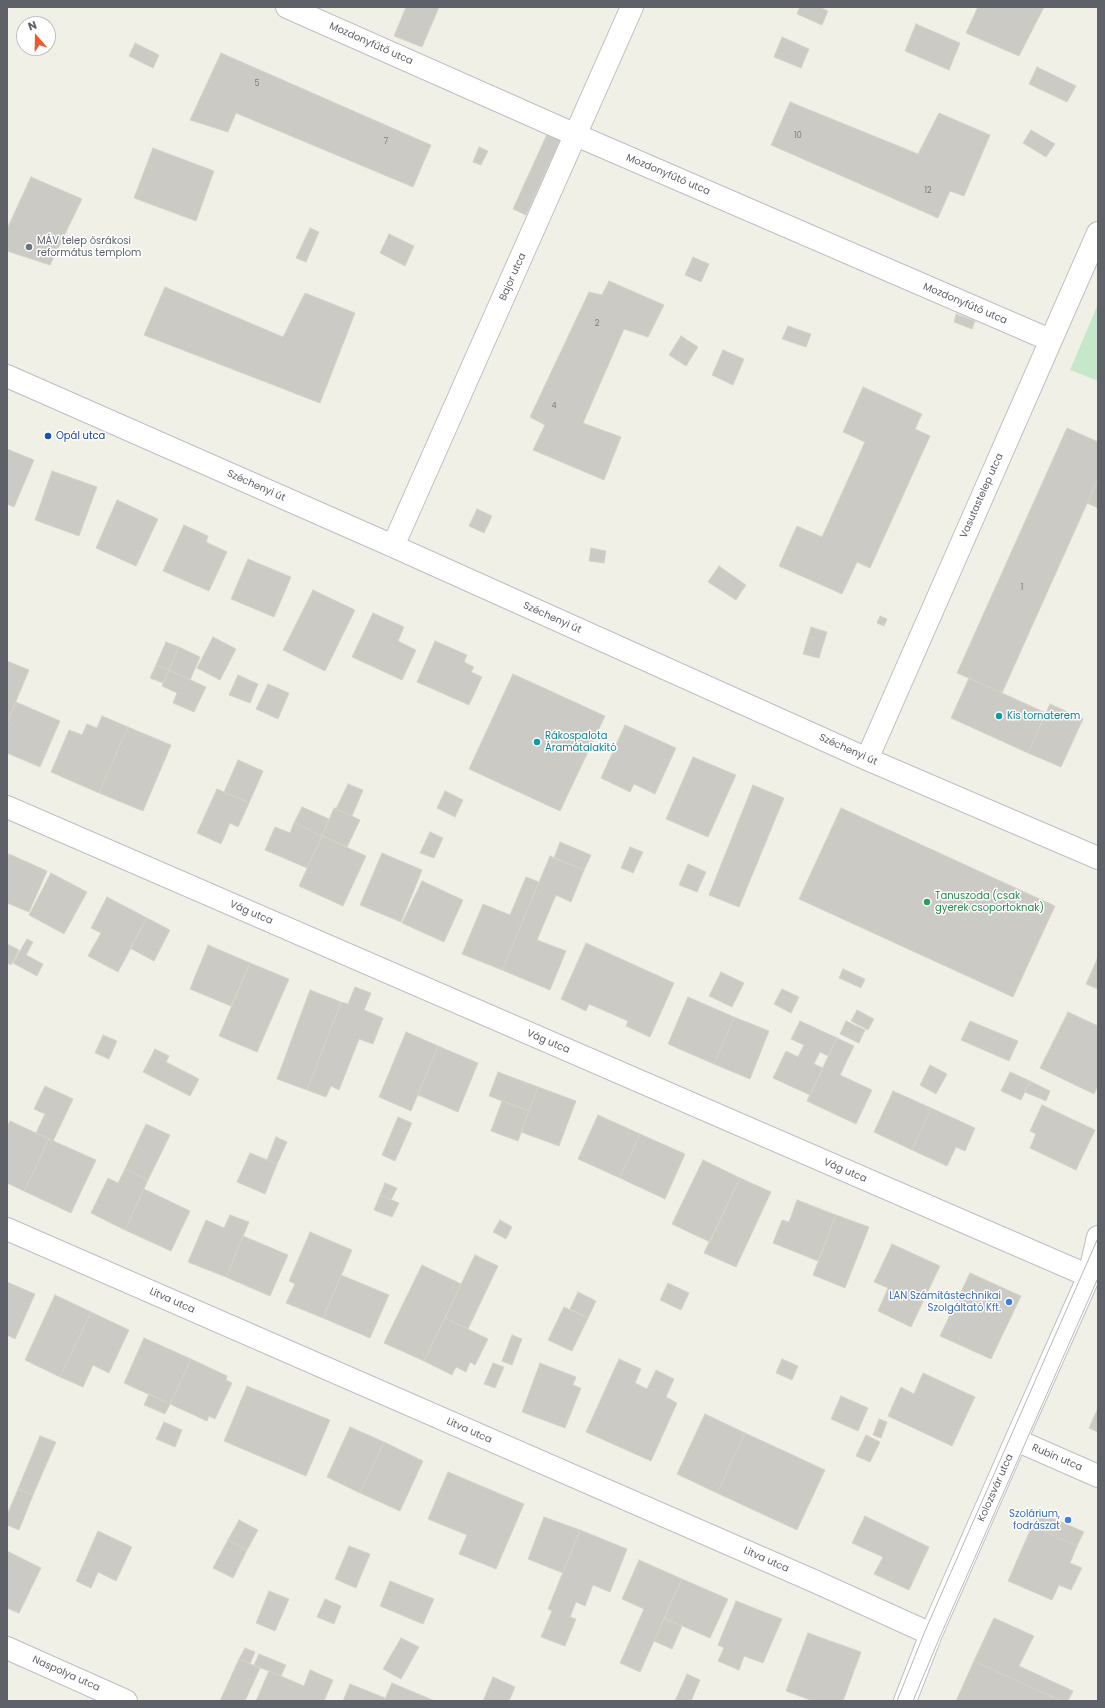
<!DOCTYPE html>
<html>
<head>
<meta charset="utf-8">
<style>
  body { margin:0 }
  #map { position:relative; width:1105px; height:1708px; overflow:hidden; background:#f1f0e7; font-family:Poppins,sans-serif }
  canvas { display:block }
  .frame { position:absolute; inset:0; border:8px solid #5f6168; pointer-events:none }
  .north { position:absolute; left:16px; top:16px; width:40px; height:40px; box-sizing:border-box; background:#fff; border:1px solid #bfc0c3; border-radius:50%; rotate:340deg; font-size:11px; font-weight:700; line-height:16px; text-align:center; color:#5f6168 }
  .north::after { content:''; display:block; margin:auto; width:14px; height:18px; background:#ed5832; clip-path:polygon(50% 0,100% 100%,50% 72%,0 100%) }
</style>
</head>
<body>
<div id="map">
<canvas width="1105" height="1708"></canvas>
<div class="frame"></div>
<div class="north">N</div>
</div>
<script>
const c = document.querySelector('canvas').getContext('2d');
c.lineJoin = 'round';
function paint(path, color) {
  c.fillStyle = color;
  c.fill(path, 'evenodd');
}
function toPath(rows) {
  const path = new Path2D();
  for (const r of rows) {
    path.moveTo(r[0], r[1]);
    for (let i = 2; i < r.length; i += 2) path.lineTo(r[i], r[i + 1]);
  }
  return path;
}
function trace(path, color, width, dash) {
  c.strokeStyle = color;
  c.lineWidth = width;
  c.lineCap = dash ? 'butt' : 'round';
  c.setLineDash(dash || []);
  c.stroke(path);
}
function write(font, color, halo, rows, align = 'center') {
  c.font = font + ' Poppins,sans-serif';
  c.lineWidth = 3;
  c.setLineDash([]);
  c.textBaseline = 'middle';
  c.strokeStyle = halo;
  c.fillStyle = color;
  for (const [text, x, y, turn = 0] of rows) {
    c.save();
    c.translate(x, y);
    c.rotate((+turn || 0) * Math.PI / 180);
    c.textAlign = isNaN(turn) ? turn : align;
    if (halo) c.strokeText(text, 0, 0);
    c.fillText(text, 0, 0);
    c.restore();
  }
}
paint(toPath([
  [1098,304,1098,381,1070,370]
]), '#c4e8c9');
const building = toPath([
  [406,7,439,7,422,47,394,36,406,7],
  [800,7,819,7,828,11,822,25,797,14,800,7],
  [978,7,1044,7,1019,56,966,33,978,7],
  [916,24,960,43,949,70,905,51,916,24],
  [782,37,809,49,801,68,774,57,782,37],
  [135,43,159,55,153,68,129,56,135,43],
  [221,53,431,145,413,187,236,113,228,132,190,120,221,53],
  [1037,67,1076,86,1067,102,1029,84,1037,67],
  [790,102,918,154,939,113,990,135,964,196,950,191,938,218,771,145,790,102],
  [1031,130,1055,144,1046,157,1023,143,1031,130],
  [548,132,561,138,526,215,513,209,548,132],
  [479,147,488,151,481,165,473,162,479,147],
  [153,148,214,171,196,221,134,198,153,148],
  [31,177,82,199,50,265,7,251,7,229,31,177],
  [310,228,319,232,306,262,296,258,310,228],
  [389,234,414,246,405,266,380,253,389,234],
  [693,257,709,264,701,282,685,275,693,257],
  [609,281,664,305,648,337,624,329,583,423,621,437,604,480,533,450,545,425,530,417,589,292,602,295,609,281],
  [165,287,283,337,305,293,355,313,320,403,144,335,165,287],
  [956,314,975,321,972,329,954,322,956,314],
  [788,326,811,334,806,347,782,339,788,326],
  [681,336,698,347,686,366,669,355,681,336],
  [723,350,744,359,733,385,712,375,723,350],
  [863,387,922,414,915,429,930,436,870,568,857,562,842,594,779,566,797,526,822,537,865,442,843,432,863,387],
  [1067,428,1098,442,1098,479,1002,693,957,673,1067,428],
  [7,449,34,460,14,507,7,504,7,449],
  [52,471,97,487,79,536,35,520,52,471],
  [1098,479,1098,508,1087,503,1098,479],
  [117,500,158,519,136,566,96,548,117,500],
  [477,509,492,516,484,533,469,526,477,509],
  [184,525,208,536,206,542,227,552,209,591,163,571,184,525],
  [591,548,606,551,604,563,589,561,591,548],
  [248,559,291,577,274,617,231,599,248,559],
  [719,566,746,585,736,600,708,582,719,566],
  [313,590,355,610,325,671,283,650,313,590],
  [373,613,404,627,398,641,416,650,402,680,352,657,373,613],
  [880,616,887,619,884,626,877,623,880,616],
  [811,627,827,632,819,658,803,654,811,627],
  [213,637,236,649,220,680,197,668,213,637],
  [435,641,467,655,464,662,474,667,471,672,482,677,469,705,417,682,435,641],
  [166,642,179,647,169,670,156,665,166,642],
  [179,647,200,657,190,680,169,670,179,647],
  [7,661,29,670,7,723,7,661],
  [156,665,169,670,163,683,150,678,156,665],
  [169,670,206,687,194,712,173,703,177,693,162,686,169,670],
  [513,674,605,716,560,811,469,769,513,674],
  [238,675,258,684,250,703,229,695,238,675],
  [969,678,1046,713,1028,753,951,718,969,678],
  [268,684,289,693,278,719,256,709,268,684],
  [16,702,60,721,40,767,7,753,7,723,16,702],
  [1050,704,1083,719,1061,767,1028,753,1050,704],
  [102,716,128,727,99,793,51,772,69,730,82,735,87,724,97,728,102,716],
  [625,725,676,748,655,794,634,784,630,792,601,778,625,725],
  [128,727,171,745,143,811,99,793,128,727],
  [693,757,736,775,708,837,666,819,693,757],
  [238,760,263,771,249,803,224,792,238,760],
  [348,784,363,790,352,816,336,809,348,784],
  [753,785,784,798,739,907,709,895,753,785],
  [217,789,249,803,238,827,230,823,221,844,197,833,217,789],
  [445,791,463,800,455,817,437,808,445,791],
  [302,807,329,819,322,836,294,823,302,807],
  [334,808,360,820,347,847,322,836,334,808],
  [841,808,1055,906,1013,997,799,899,841,808],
  [294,823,322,836,307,868,265,850,275,827,290,833,294,823],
  [430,832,443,838,434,858,420,853,430,832],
  [322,836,366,856,343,906,299,886,322,836],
  [560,842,591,855,584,870,554,858,560,842],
  [630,847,643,852,633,873,621,868,630,847],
  [382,853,422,870,401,922,360,905,382,853],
  [9,854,47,871,29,912,7,903,7,858,9,854],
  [550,856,584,870,571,902,556,895,537,940,566,951,550,990,502,970,550,856],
  [688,864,706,872,697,892,679,885,688,864],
  [51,873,87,892,64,934,29,915,51,873],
  [526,877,539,882,502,970,462,954,483,904,510,915,526,877],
  [422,881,463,900,444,942,402,923,422,881],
  [107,897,147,918,118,972,88,956,101,933,91,928,107,897],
  [147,918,170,930,154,961,130,948,147,918],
  [27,939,33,942,26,955,43,964,37,976,13,963,27,939],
  [586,943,674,983,650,1037,626,1026,628,1021,589,1004,586,1011,561,999,586,943],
  [7,944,19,950,11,965,7,963,7,944],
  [208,945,250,963,231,1006,190,989,208,945],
  [1098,957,1098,989,1086,984,1098,957],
  [250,963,289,979,257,1052,219,1036,250,963],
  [843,969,865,979,861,988,839,978,843,969],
  [721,972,744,983,732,1007,709,996,721,972],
  [355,987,371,993,364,1010,383,1018,373,1044,359,1039,339,1090,331,1086,326,1097,307,1090,341,1002,348,1004,355,987],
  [782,989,799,997,791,1013,774,1004,782,989],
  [310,990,341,1002,307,1090,277,1079,310,990],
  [688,997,734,1017,714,1064,668,1044,688,997],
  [857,1010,874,1019,868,1030,851,1021,857,1010],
  [1068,1012,1098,1026,1098,1086,1094,1094,1040,1068,1068,1012],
  [734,1017,769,1031,750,1079,714,1064,734,1017],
  [800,1021,837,1038,828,1056,820,1052,814,1064,823,1068,810,1095,773,1078,786,1051,798,1057,804,1045,791,1039,800,1021],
  [846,1021,865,1030,859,1043,840,1034,846,1021],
  [970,1021,1018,1041,1009,1061,961,1040,970,1021],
  [406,1032,438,1046,411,1111,379,1097,406,1032],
  [103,1035,117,1041,109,1059,95,1053,103,1035],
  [837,1038,854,1046,840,1075,872,1090,856,1124,807,1101,837,1038],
  [438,1046,478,1063,458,1112,418,1095,438,1046],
  [155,1049,169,1056,166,1062,199,1079,190,1096,143,1072,155,1049],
  [930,1065,947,1074,936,1094,920,1085,930,1065],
  [498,1072,538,1087,529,1111,489,1096,498,1072],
  [1010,1072,1030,1081,1021,1100,1001,1091,1010,1072],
  [1030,1081,1050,1091,1046,1101,1025,1092,1030,1081],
  [45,1086,73,1099,53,1141,36,1133,45,1114,34,1109,45,1086],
  [538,1087,576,1101,559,1146,521,1132,538,1087],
  [893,1091,931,1108,912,1150,874,1132,893,1091],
  [502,1101,529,1111,518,1141,491,1131,502,1101],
  [1042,1105,1095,1130,1076,1170,1030,1148,1036,1134,1030,1131,1042,1105],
  [931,1108,975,1128,965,1151,956,1147,947,1166,912,1150,931,1108],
  [598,1115,640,1134,620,1178,578,1159,598,1115],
  [398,1117,412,1123,395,1161,382,1155,398,1117],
  [10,1121,49,1139,24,1191,7,1183,7,1128,10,1121],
  [146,1124,170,1135,148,1180,125,1169,146,1124],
  [640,1134,685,1154,665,1199,620,1178,640,1134],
  [276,1137,287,1142,277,1164,267,1160,276,1137],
  [49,1139,96,1160,71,1213,24,1191,49,1139],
  [250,1153,277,1164,265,1194,237,1182,250,1153],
  [703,1160,740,1178,710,1242,672,1224,703,1160],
  [125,1169,148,1180,125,1230,91,1213,108,1178,118,1183,125,1169],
  [740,1178,771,1192,736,1267,704,1253,740,1178],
  [385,1183,397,1188,391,1200,380,1195,385,1183],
  [144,1189,190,1211,171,1251,125,1230,144,1189],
  [380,1195,399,1203,392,1217,374,1210,380,1195],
  [797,1200,836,1215,818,1261,773,1243,782,1220,789,1222,797,1200],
  [230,1215,249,1222,226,1277,188,1262,206,1220,224,1228,230,1215],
  [836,1215,869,1227,845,1288,813,1275,836,1215],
  [500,1220,512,1227,506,1239,493,1232,500,1220],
  [310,1232,352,1250,323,1318,286,1303,295,1284,289,1281,310,1232],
  [243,1236,288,1255,270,1296,226,1277,243,1236],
  [892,1244,940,1266,911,1327,878,1311,888,1288,874,1282,892,1244],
  [475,1255,498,1266,468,1329,445,1318,475,1255],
  [422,1265,461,1284,424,1361,384,1343,422,1265],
  [970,1273,1021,1296,991,1359,940,1336,970,1273],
  [341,1275,389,1295,370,1338,323,1318,341,1275],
  [7,1282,35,1294,15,1339,7,1335,7,1282],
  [668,1283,689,1293,681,1310,660,1300,668,1283],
  [578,1292,596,1301,588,1318,570,1309,578,1292],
  [55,1295,91,1312,60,1377,25,1360,55,1295],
  [564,1307,588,1318,572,1351,548,1340,564,1307],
  [91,1312,129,1330,109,1373,93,1365,83,1387,60,1377,91,1312],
  [445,1318,488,1339,475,1365,470,1362,466,1372,456,1367,452,1375,424,1361,445,1318],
  [512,1335,522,1339,512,1365,502,1361,512,1335],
  [144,1338,191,1359,170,1404,124,1383,144,1338],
  [191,1359,227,1376,226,1380,232,1383,215,1419,209,1416,207,1421,170,1404,191,1359],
  [619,1359,641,1369,635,1383,647,1389,656,1370,674,1379,666,1397,677,1403,651,1461,586,1432,619,1359],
  [782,1359,798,1366,792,1380,776,1373,782,1359],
  [493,1363,504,1367,495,1388,484,1384,493,1363],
  [540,1363,576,1377,573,1385,581,1388,565,1428,522,1412,540,1363],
  [923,1373,975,1397,952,1446,888,1416,901,1387,914,1394,923,1373],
  [247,1386,330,1420,306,1476,224,1441,247,1386],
  [149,1394,170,1404,165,1414,144,1405,149,1394],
  [841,1396,868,1408,858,1431,831,1419,841,1396],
  [1098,1408,1098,1432,1089,1428,1098,1408],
  [705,1414,745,1433,717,1493,677,1474,705,1414],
  [879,1419,887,1422,881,1438,873,1435,879,1419],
  [164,1422,182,1430,175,1447,156,1439,164,1422],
  [350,1427,384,1442,360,1493,327,1477,350,1427],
  [745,1433,825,1470,797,1530,717,1493,745,1433],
  [866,1435,880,1442,870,1462,856,1456,866,1435],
  [40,1436,56,1442,33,1495,18,1489,40,1436],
  [384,1442,423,1461,400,1511,360,1493,384,1442],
  [448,1472,524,1504,496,1569,459,1554,467,1535,428,1519,448,1472],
  [18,1489,33,1495,19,1530,7,1525,7,1515,18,1489],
  [1039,1512,1084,1532,1077,1546,1032,1526,1039,1512],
  [865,1516,929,1547,909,1590,874,1574,883,1557,852,1543,865,1516],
  [544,1517,580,1530,563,1573,528,1559,544,1517],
  [239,1520,258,1530,247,1550,228,1540,239,1520],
  [1032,1526,1077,1546,1070,1563,1082,1568,1071,1590,1059,1585,1052,1600,1008,1581,1032,1526],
  [580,1530,627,1549,610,1592,593,1585,585,1606,576,1602,570,1617,576,1619,565,1646,541,1637,552,1611,548,1609,580,1530],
  [98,1531,132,1547,116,1581,98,1572,91,1588,76,1581,98,1531],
  [228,1540,247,1550,233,1578,213,1568,228,1540],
  [349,1546,370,1554,356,1588,335,1579,349,1546],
  [7,1551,41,1568,19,1613,7,1608,7,1551],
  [639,1560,682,1579,640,1672,620,1663,644,1609,622,1599,639,1560],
  [682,1579,728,1599,710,1638,664,1618,682,1579],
  [390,1581,434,1599,423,1624,380,1606,390,1581],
  [269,1591,289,1599,275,1631,256,1623,269,1591],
  [325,1599,341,1606,334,1624,317,1617,325,1599],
  [736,1601,782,1619,763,1663,744,1656,739,1670,718,1661,724,1648,718,1645,736,1601],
  [664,1618,682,1626,672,1649,654,1641,664,1618],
  [994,1618,1034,1636,1019,1666,1073,1691,1068,1701,1061,1701,974,1661,994,1618],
  [808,1633,861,1652,843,1701,813,1701,786,1691,808,1633],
  [401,1638,419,1647,401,1679,383,1669,401,1638],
  [245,1648,255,1652,250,1664,239,1659,245,1648],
  [259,1654,286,1665,281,1676,254,1665,259,1654],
  [239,1659,260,1668,245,1701,220,1701,239,1659],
  [974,1661,1061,1701,956,1701,974,1661],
  [310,1670,333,1680,324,1701,256,1701,269,1671,304,1686,310,1670],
  [687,1674,700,1680,691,1701,675,1701,687,1674],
  [493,1677,515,1687,509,1701,483,1701,493,1677],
  [392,1683,435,1701,384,1701,392,1683],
  [350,1684,385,1698,384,1701,343,1701,350,1684]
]);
paint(building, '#cccac4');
trace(building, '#d6d3c5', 1);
const minor = toPath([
  [287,7,576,135,1050,340],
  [7,376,393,546,867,759,1098,858],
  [393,546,632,7],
  [867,759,1098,233],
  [7,807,1089,1276],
  [7,1229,814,1581,931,1634],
  [1089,1276,1098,1237],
  [1016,1440,1098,1476],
  [7,1648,126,1701],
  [905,1701,931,1634,1016,1440,1089,1276,1098,1263]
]);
trace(minor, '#bcbec3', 24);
trace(minor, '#fff', 22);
trace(toPath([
  [897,1701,925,1631,1098,1238],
  [913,1701,939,1639,1098,1278]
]), '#b8b8b9', 1);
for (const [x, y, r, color] of [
  [29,247,4,"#6b7280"],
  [48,436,4,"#1a4fb4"],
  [999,716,4,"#0f9aa8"],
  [537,742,4,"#0f9aa8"],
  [927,902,4,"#2e9e5b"],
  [1009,1302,4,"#3f7fe0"],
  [1068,1520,4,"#3f7fe0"]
]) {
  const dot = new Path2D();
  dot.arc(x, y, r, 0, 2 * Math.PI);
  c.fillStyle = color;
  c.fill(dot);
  trace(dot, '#fff', 1.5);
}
write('8px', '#7a7b7f', null, [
  ["5",257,84],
  ["10",798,136],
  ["7",386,142],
  ["12",928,191],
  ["2",597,324],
  ["4",554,406],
  ["1",1022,588]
]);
write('10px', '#5f6168', '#fff', [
  ["Mozdonyfűtő utca",371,44,24],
  ["Mozdonyfűtő utca",668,175,23],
  ["Bajor utca",513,277,-66],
  ["Mozdonyfűtő utca",965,304,23],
  ["Széchenyi út",256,486,24],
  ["Vasutastelep utca",982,496,-66],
  ["Széchenyi út",552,618,24],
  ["Széchenyi út",848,750,24],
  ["Vág utca",251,913,23],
  ["Vág utca",548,1042,23],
  ["Vág utca",845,1171,23],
  ["Litva utca",172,1301,24],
  ["Litva utca",469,1431,24],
  ["Rubin utca",1057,1458,23],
  ["Kolozsvár utca",996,1488,-66],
  ["Litva utca",766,1560,24],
  ["Naspolya utca",66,1674,24]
]);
write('10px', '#5b616d', '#fff', [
  ["MÁV telep ősrákosi",37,241],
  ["református templom",37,253]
], 'left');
write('10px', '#164399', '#fff', [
  ["Opál utca",56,436]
], 'left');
write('10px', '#0d838f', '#fff', [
  ["Kis tornaterem",1007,716],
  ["Rákospalota",545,736],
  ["Áramátalakító",545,748]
], 'left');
write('10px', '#27864d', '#fff', [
  ["Tanuszoda (csak",935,896],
  ["gyerek csoportoknak)",935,908]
], 'left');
write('10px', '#366cbe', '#fff', [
  ["LAN Számítástechnikai",1001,1296],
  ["Szolgáltató Kft.",1001,1308],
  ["Szolárium,",1060,1514],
  ["fodrászat",1060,1526]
], 'right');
</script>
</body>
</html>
